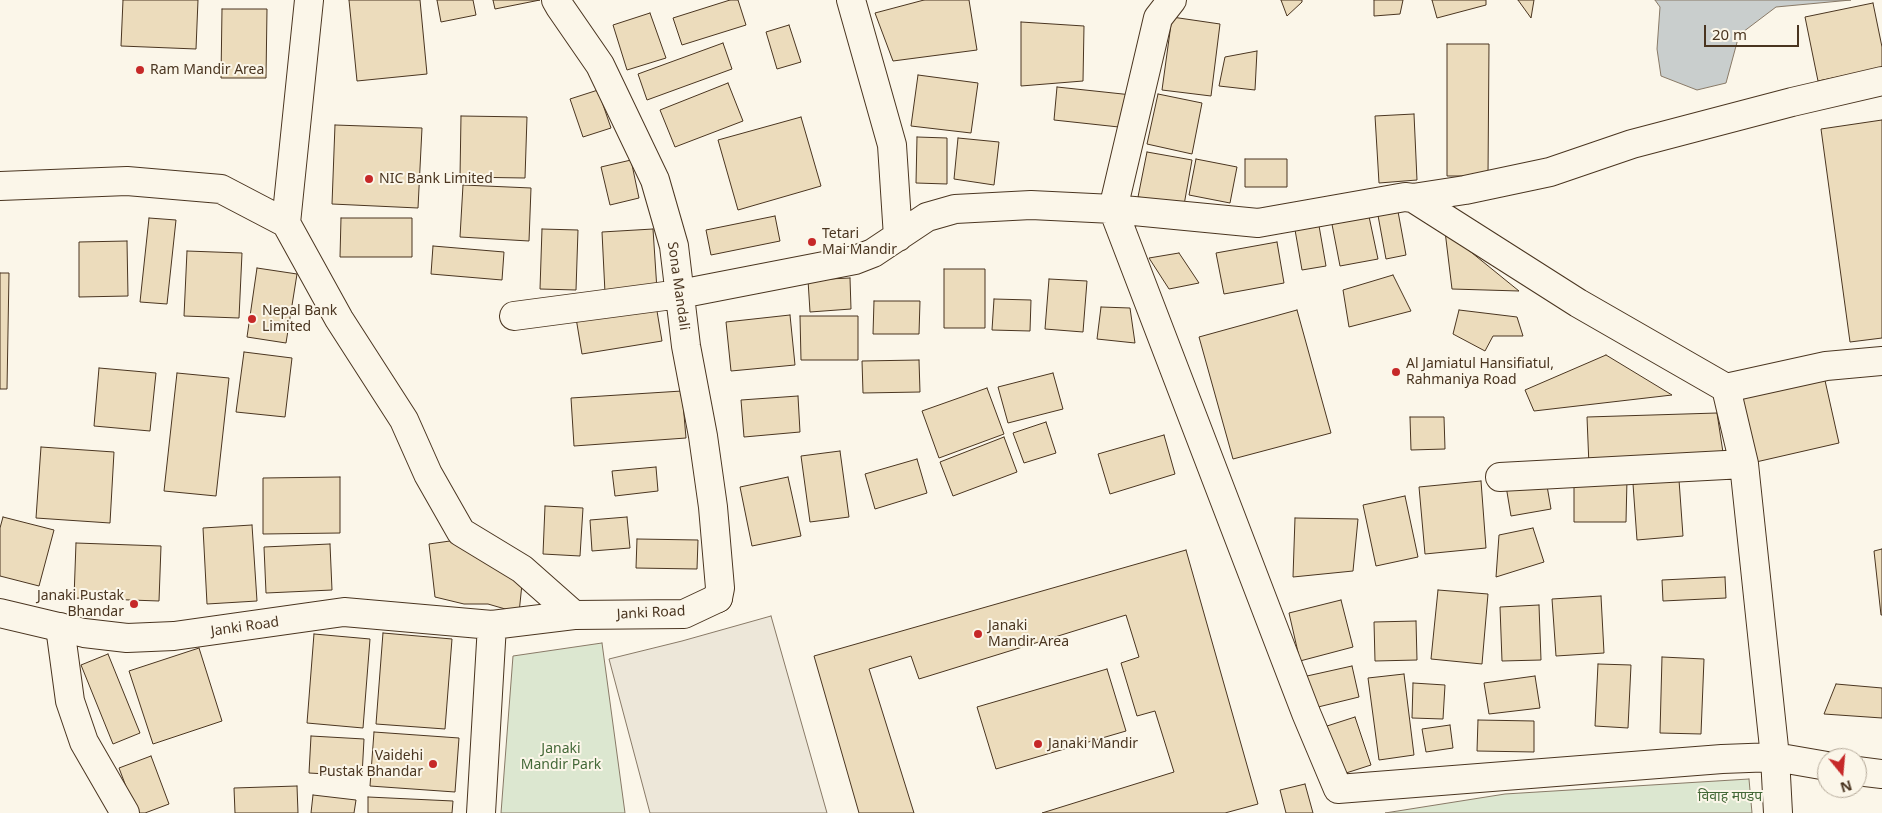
<!DOCTYPE html>
<html>
<head>
<meta charset="utf-8">
<style>
  body { margin:0 }
  #map { position:relative; width:1882px; height:813px; overflow:hidden; background:#fbf6e9; font-family:"Noto Sans",sans-serif }
  canvas { display:block }
  .north { position:absolute; left:1817px; top:748px; width:50px; height:50px; box-sizing:border-box; background:#fbf6e9; border:1px solid #b4a999; border-radius:50%; rotate:163deg; font-size:14px; font-weight:700; line-height:20px; text-align:center; color:#4a3520 }
  .north::after { content:''; display:block; margin:auto; width:18px; height:22px; background:#c62828; clip-path:polygon(50% 0,100% 100%,50% 72%,0 100%) }
  .scale { position:absolute; left:1704px; top:25px; width:95px; height:22px; box-sizing:border-box; border:2px solid #4a3520; border-top:0; padding-left:6px; font-size:15px; line-height:18px; white-space:nowrap; color:#4a3520; -webkit-text-stroke:4px #fbf6e9; paint-order:stroke }
</style>
</head>
<body>
<div id="map">
<canvas width="1882" height="813"></canvas>
<div class="north">N</div>
<div class="scale">20 m</div>
</div>
<script>
const c = document.querySelector('canvas').getContext('2d');
c.lineJoin = 'round';
function paint(path, color) {
  c.fillStyle = color;
  c.fill(path, 'evenodd');
}
function toPath(rows) {
  const path = new Path2D();
  for (const r of rows) {
    path.moveTo(r[0], r[1]);
    for (let i = 2; i < r.length; i += 2) path.lineTo(r[i], r[i + 1]);
  }
  return path;
}
function trace(path, color, width, dash) {
  c.strokeStyle = color;
  c.lineWidth = width;
  c.lineCap = dash ? 'butt' : 'round';
  c.setLineDash(dash || []);
  c.stroke(path);
}
function write(font, color, halo, rows, align = 'center') {
  c.font = font + ' "Noto Sans","Noto Sans Devanagari",sans-serif';
  c.lineWidth = 4;
  c.setLineDash([]);
  c.textBaseline = 'middle';
  c.strokeStyle = halo;
  c.fillStyle = color;
  for (const [text, x, y, turn = 0] of rows) {
    c.save();
    c.translate(x, y);
    c.rotate((+turn || 0) * Math.PI / 180);
    c.textAlign = isNaN(turn) ? turn : align;
    if (halo) c.strokeText(text, 0, 0);
    c.fillText(text, 0, 0);
    c.restore();
  }
}
const green = toPath([
  [602,643,625,813,501,813,513,656,602,643],
  [1749,779,1752,813,1385,813,1505,794,1749,779]
]);
paint(green, '#dce7d0');
trace(green, '#887966', 1);
const parking = toPath([
  [771,616,827,813,650,813,609,659,682,641,771,616]
]);
paint(parking, '#ede7d9');
trace(parking, '#887966', 1);
const water = toPath([
  [1655,0,1851,0,1776,7,1739,35,1726,83,1697,90,1661,76,1657,49,1660,7,1655,0]
]);
paint(water, '#c9cecd');
trace(water, '#887966', 1);
const building = toPath([
  [123,0,198,0,196,49,121,46,123,0],
  [349,0,420,0,427,74,357,81,349,0],
  [437,0,473,0,476,15,441,22,437,0],
  [493,0,540,0,495,9,493,0],
  [730,0,738,0,746,25,682,45,673,18,730,0],
  [924,0,969,0,977,50,893,61,875,13,924,0],
  [1281,0,1302,0,1302,2,1287,16,1281,0],
  [1374,0,1403,0,1400,14,1374,16,1374,0],
  [1432,0,1486,0,1486,5,1437,18,1432,0],
  [1518,0,1534,0,1531,18,1518,0],
  [1873,3,1882,47,1882,68,1818,81,1805,17,1873,3],
  [222,9,267,9,266,78,221,78,222,9],
  [650,13,666,58,627,70,613,25,650,13],
  [1172,17,1220,24,1211,96,1162,90,1172,17],
  [1021,22,1084,26,1083,81,1021,86,1021,22],
  [789,25,801,62,777,69,766,32,789,25],
  [723,43,732,69,647,100,638,74,723,43],
  [1447,44,1489,44,1488,176,1447,176,1447,44],
  [1257,51,1255,90,1219,86,1225,57,1257,51],
  [918,75,978,83,971,133,911,126,918,75],
  [728,83,743,121,675,147,660,110,728,83],
  [1057,87,1132,95,1128,128,1054,120,1057,87],
  [598,90,611,128,583,137,570,99,598,90],
  [1158,94,1202,103,1192,154,1147,144,1158,94],
  [1414,114,1417,180,1379,183,1375,116,1414,114],
  [461,116,527,117,525,178,460,177,461,116],
  [801,117,821,186,738,210,718,140,801,117],
  [1882,120,1882,338,1850,342,1821,129,1882,120],
  [335,125,422,128,418,208,332,204,335,125],
  [917,137,947,138,947,184,916,183,917,137],
  [958,138,999,142,994,185,954,179,958,138],
  [1147,152,1192,160,1184,205,1138,197,1147,152],
  [1196,159,1237,167,1230,203,1189,195,1196,159],
  [1245,159,1287,159,1287,187,1245,187,1245,159],
  [631,160,639,198,610,205,601,167,631,160],
  [463,185,531,188,529,241,460,237,463,185],
  [1397,206,1406,255,1386,259,1377,210,1397,206],
  [1367,207,1378,259,1340,266,1330,214,1367,207],
  [775,216,780,241,711,255,706,230,775,216],
  [149,218,176,220,167,304,140,302,149,218],
  [341,218,412,218,412,257,340,257,341,218],
  [1318,220,1326,266,1302,270,1294,224,1318,220],
  [542,229,578,230,576,290,540,289,542,229],
  [653,229,657,290,605,293,602,232,653,229],
  [1445,231,1519,291,1452,289,1445,231],
  [127,241,128,296,79,297,79,242,127,241],
  [1277,242,1284,283,1224,294,1216,253,1277,242],
  [433,246,504,252,502,280,431,274,433,246],
  [187,251,242,253,239,318,184,316,187,251],
  [1179,253,1199,283,1169,289,1149,258,1179,253],
  [257,268,297,274,286,343,247,337,257,268],
  [944,269,985,269,985,328,944,328,944,269],
  [0,273,9,273,7,389,0,389,0,273],
  [1393,275,1411,311,1349,327,1343,290,1393,275],
  [850,278,851,309,810,312,808,280,850,278],
  [1049,279,1087,281,1083,332,1045,329,1049,279],
  [655,299,662,341,582,354,575,312,655,299],
  [994,299,1031,300,1030,331,992,330,994,299],
  [874,301,920,301,919,334,873,334,874,301],
  [1101,307,1130,308,1135,343,1097,339,1101,307],
  [1297,310,1331,433,1233,459,1199,337,1297,310],
  [1459,310,1517,317,1523,336,1493,336,1485,351,1453,334,1459,310],
  [790,315,795,365,731,371,726,322,790,315],
  [800,316,858,316,858,360,801,360,800,316],
  [244,352,292,358,285,417,236,412,244,352],
  [1606,355,1672,395,1534,411,1525,390,1606,355],
  [919,360,920,392,863,393,862,361,919,360],
  [99,368,156,373,150,431,94,426,99,368],
  [177,373,229,378,216,496,164,491,177,373],
  [1053,373,1063,409,1008,423,998,387,1053,373],
  [1824,376,1839,443,1756,462,1740,396,1824,376],
  [987,388,1004,434,939,458,922,411,987,388],
  [682,391,686,438,574,446,571,398,682,391],
  [798,396,800,432,744,437,741,400,798,396],
  [1717,413,1724,459,1589,466,1587,417,1717,413],
  [1410,417,1444,417,1445,449,1411,450,1410,417],
  [1046,422,1056,453,1024,463,1013,433,1046,422],
  [1164,435,1175,474,1110,494,1098,454,1164,435],
  [1004,437,1017,472,953,496,940,462,1004,437],
  [41,447,114,452,110,523,36,518,41,447],
  [840,451,849,517,810,522,801,456,840,451],
  [917,459,927,493,875,509,865,474,917,459],
  [656,467,658,491,615,496,612,471,656,467],
  [340,477,340,533,263,534,263,478,340,477],
  [788,477,801,536,752,546,740,487,788,477],
  [1574,479,1627,479,1626,522,1574,522,1574,479],
  [1546,480,1551,509,1511,516,1506,486,1546,480],
  [1679,480,1683,536,1637,540,1633,484,1679,480],
  [1481,481,1486,548,1425,554,1419,487,1481,481],
  [1405,496,1418,557,1376,566,1363,505,1405,496],
  [545,506,583,508,580,556,543,554,545,506],
  [3,517,54,530,39,586,0,576,0,528,3,517],
  [627,517,630,548,592,551,590,520,627,517],
  [1295,518,1358,519,1353,571,1293,577,1295,518],
  [252,525,257,601,207,604,203,528,252,525],
  [1533,528,1544,562,1496,577,1499,535,1533,528],
  [637,539,698,540,697,569,636,568,637,539],
  [450,541,522,584,519,613,488,604,464,604,435,597,429,544,450,541],
  [76,543,161,546,159,601,74,598,76,543],
  [330,544,332,590,266,593,264,547,330,544],
  [1882,549,1882,615,1881,615,1874,551,1882,549],
  [1186,550,1258,804,1225,813,1042,813,1174,772,1155,711,1137,716,1121,663,1139,657,1126,615,919,679,911,656,869,669,914,813,859,813,814,656,1186,550],
  [1725,577,1726,598,1663,601,1662,580,1725,577],
  [1438,590,1488,594,1482,664,1431,659,1438,590],
  [1601,596,1604,653,1556,656,1552,599,1601,596],
  [1341,600,1353,647,1300,661,1289,613,1341,600],
  [1539,605,1541,660,1502,661,1500,607,1539,605],
  [1416,621,1417,660,1375,661,1374,622,1416,621],
  [383,633,452,639,445,729,376,724,383,633],
  [314,634,370,639,363,728,307,723,314,634],
  [199,648,222,721,153,744,129,671,199,648],
  [108,654,140,733,113,744,81,665,108,654],
  [1662,657,1704,659,1701,734,1660,733,1662,657],
  [1598,664,1631,665,1628,728,1595,726,1598,664],
  [1352,666,1359,697,1314,708,1307,676,1352,666],
  [1107,669,1126,731,996,769,977,707,1107,669],
  [1404,674,1414,755,1379,760,1368,678,1404,674],
  [1535,676,1540,708,1489,714,1484,683,1535,676],
  [1413,683,1445,685,1443,719,1412,718,1413,683],
  [1836,684,1882,688,1882,718,1824,714,1836,684],
  [1355,717,1371,765,1343,774,1327,726,1355,717],
  [1478,720,1534,721,1534,752,1477,751,1478,720],
  [1450,725,1453,748,1426,752,1422,729,1450,725],
  [374,732,459,738,455,792,370,786,374,732],
  [311,736,364,739,362,776,309,773,311,736],
  [151,756,169,804,145,813,136,813,119,768,151,756],
  [1305,784,1313,813,1286,813,1280,790,1305,784],
  [297,786,298,813,235,813,234,788,297,786],
  [313,795,356,800,354,813,311,813,313,795],
  [368,797,453,801,452,813,368,813,368,797]
]);
paint(building, '#ecdcbc');
trace(building, '#4a3520', 1);
const minor = toPath([
  [556,0,560,7,600,65,655,180,674,246,686,346,703,436,713,507,720,588,718,598],
  [851,0,892,145,898,237],
  [1172,0,1158,18,1113,209,1306,713,1338,789,1722,759,1775,757,1827,766],
  [0,186,127,181,221,189,286,223,339,319,404,420,428,474,461,532,522,569,574,615],
  [1413,198,1465,190,1550,172,1632,144,1792,102,1882,81],
  [286,223,309,0],
  [514,316,680,294,855,260,873,253,927,217,955,209,1031,205,1113,209,1258,223,1405,197,1413,198,1578,303,1726,388,1826,366,1882,361],
  [1726,388,1744,464,1775,757,1778,813],
  [1500,477,1744,464],
  [60,627,70,701,84,742,125,813],
  [1857,771,1882,774]
]);
const tertiary = toPath([
  [0,613,84,633,127,638,174,636,344,612,492,625,574,615,684,614,718,598],
  [481,813,492,625]
]);
trace(minor, '#4a3520', 30);
trace(tertiary, '#4a3520', 30);
trace(minor, '#fbf6e9', 28);
trace(tertiary, '#fbf6e9', 28);
for (const [x, y, r, color] of [
  [140,70,5,"#c62828"],
  [369,179,5,"#c62828"],
  [812,242,5,"#c62828"],
  [252,319,5,"#c62828"],
  [1396,372,5,"#c62828"],
  [134,604,5,"#c62828"],
  [978,634,5,"#c62828"],
  [1038,744,5,"#c62828"],
  [433,764,5,"#c62828"]
]) {
  const dot = new Path2D();
  dot.arc(x, y, r, 0, 2 * Math.PI);
  c.fillStyle = color;
  c.fill(dot);
  trace(dot, '#fbf6e9', 2);
}
write('14px', '#4a3520', '#fbf6e9', [
  ["Ram Mandir Area",150,70],
  ["NIC Bank Limited",379,179],
  ["Tetari",822,234],
  ["Mai Mandir",822,250],
  ["Nepal Bank",262,311],
  ["Limited",262,327],
  ["Al Jamiatul Hansifiatul,",1406,364],
  ["Rahmaniya Road",1406,380],
  ["Janaki Pustak",124,596,"right"],
  ["Bhandar",124,612,"right"],
  ["Janaki",988,626],
  ["Mandir Area",988,642],
  ["Janaki Mandir",1048,744],
  ["Vaidehi",423,756,"right"],
  ["Pustak Bhandar",423,772,"right"]
], 'left');
write('14px', '#4a3520', '#fbf6e9', [
  ["Sona Mandali",678,286,82],
  ["Janki Road",651,613,-3],
  ["Janki Road",245,627,-8]
]);
write('14px', '#436837', '#fbf6e9', [
  ["Janaki",561,749],
  ["Mandir Park",561,765],
  ["विवाह मण्डप",1730,797]
]);
</script>
</body>
</html>
